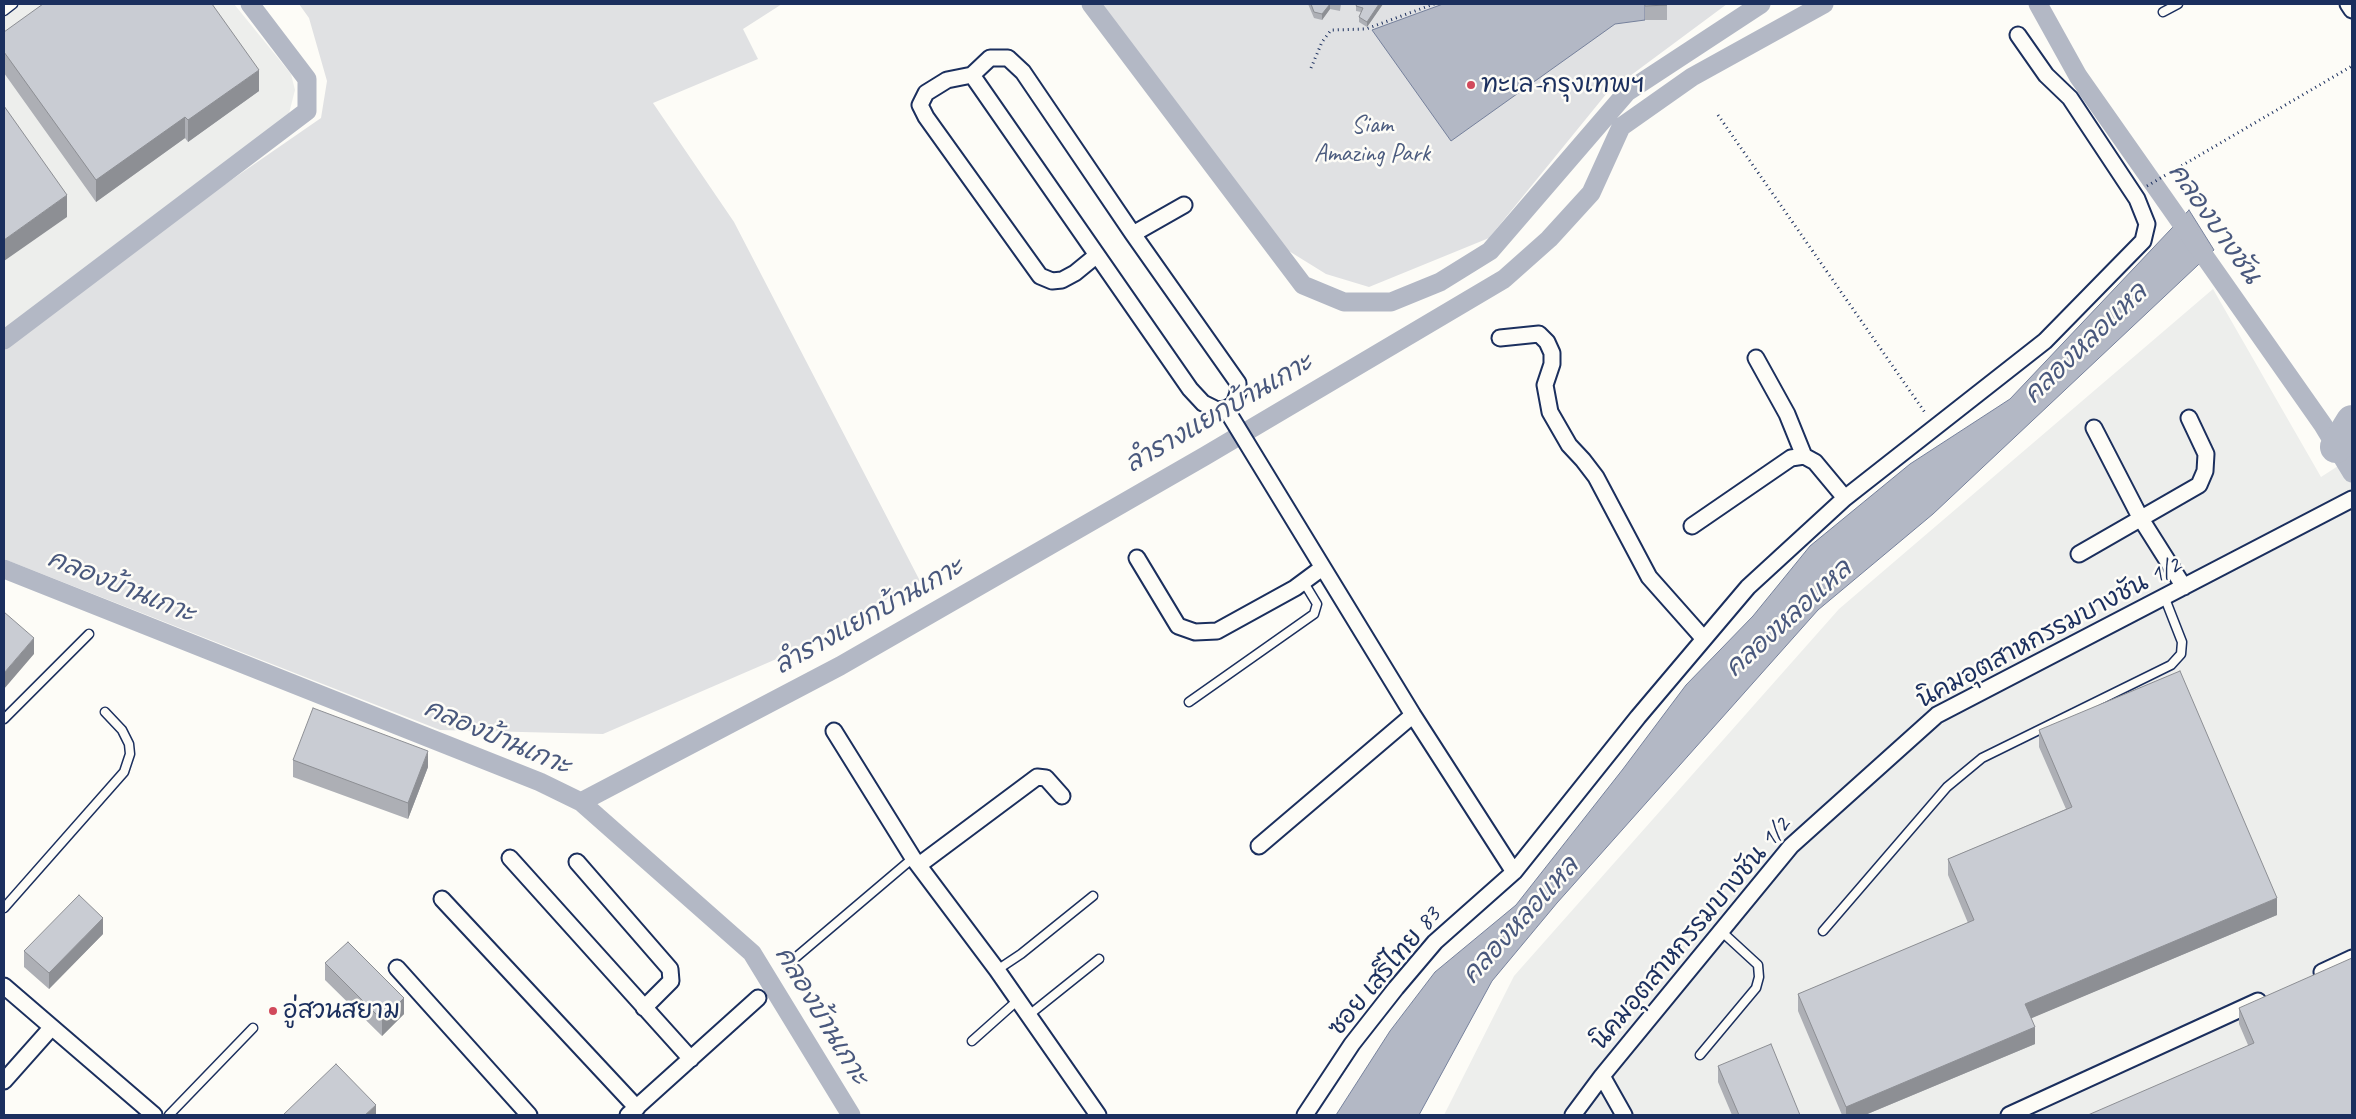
<!DOCTYPE html>
<html>
<head>
<meta charset="utf-8">
<style>
  body { margin:0 }
  #map { position:relative; width:2356px; height:1119px; overflow:hidden; background:#fdfcf7; font-family:Caveat,sans-serif }
  canvas { display:block }
  .frame { position:absolute; inset:0; border:5px solid #1b2f5e; pointer-events:none }
</style>
</head>
<body>
<div id="map">
<canvas width="2356" height="1119"></canvas>
<div class="frame"></div>
</div>
<script>
const c = document.querySelector('canvas').getContext('2d');
c.lineJoin = 'round';
function paint(path, color) {
  c.fillStyle = color;
  c.fill(path, 'evenodd');
}
function toPath(rows) {
  const path = new Path2D();
  for (const r of rows) {
    path.moveTo(r[0], r[1]);
    for (let i = 2; i < r.length; i += 2) path.lineTo(r[i], r[i + 1]);
  }
  return path;
}
function trace(path, color, width, dash) {
  c.strokeStyle = color;
  c.lineWidth = width;
  c.lineCap = dash ? 'butt' : 'round';
  c.setLineDash(dash || []);
  c.stroke(path);
}
function write(font, color, halo, rows, align = 'center') {
  c.font = font + ' Caveat,"Playpen Sans Thai",sans-serif';
  c.lineWidth = 5;
  c.setLineDash([]);
  c.textBaseline = 'middle';
  c.strokeStyle = halo;
  c.fillStyle = color;
  for (const [text, x, y, turn = 0] of rows) {
    c.save();
    c.translate(x, y);
    c.rotate((+turn || 0) * Math.PI / 180);
    c.textAlign = isNaN(turn) ? turn : align;
    if (halo) c.strokeText(text, 0, 0);
    c.fillText(text, 0, 0);
    c.restore();
  }
}
paint(toPath([
  [4,4,234,4,291,74,295,90,283,137,4,334],
  [2213,289,2321,477,2352,457,2352,1115,1444,1115,1514,976,1839,609]
]), '#edeeec');
paint(toPath([
  [299,4,782,4,743,29,758,59,653,103,734,222,920,581,788,654,603,734,440,730,4,559,4,337,321,118,327,81,309,18],
  [1098,4,1727,4,1607,93,1489,238,1369,287,1326,274,1284,248]
]), '#e0e1e3');
const water = toPath([
  [1443,4,1645,4,1645,20,1615,24,1451,141,1372,30,1443,4],
  [2189,210,2214,250,1933,514,1818,610,1557,903,1492,981,1419,1115,1336,1115,1390,1031,1435,972,1516,905,1623,769,1686,685,1753,616,1810,546,1910,464,2010,399,2189,210]
]);
paint(water, '#b3b8c5');
trace(water, '#76819c', 1);
trace(toPath([
  [1091,4,1303,285,1344,302,1391,302,1440,282,1490,251,1627,92,1761,4],
  [2038,4,2078,76,2323,425,2352,473],
  [4,340,307,111,307,79,250,4],
  [4,569,540,782,581,802,752,953,851,1115],
  [581,802,840,666,1205,456,1504,279,1549,239,1591,193,1621,127,1692,77,1824,4]
]), '#b3b8c5', 19);
trace(toPath([
  [2336,447,2352,421]
]), '#b3b8c5', 32);
const lane = toPath([
  [4,11,13,4],
  [2163,12,2178,4],
  [1189,702,1314,614,1317,604,1303,581],
  [4,719,89,634],
  [4,908,124,772,130,754,129,744,122,730,105,712],
  [1823,931,1947,787,1982,758,2171,665,2181,654,2182,642,2164,596],
  [788,964,913,858],
  [997,970,1021,954,1093,896],
  [1029,1015,1099,959],
  [972,1041,1018,1000],
  [1700,1055,1756,988,1759,977,1758,965,1721,931],
  [169,1115,253,1028]
]);
const street = toPath([
  [2348,4,2352,10],
  [972,75,1190,389,1203,403,1217,410,1226,409,1234,404,1238,393,1238,383,1133,234,1023,72,1008,58,990,58,972,75,947,80,926,93,920,105,926,117,1040,276,1052,281,1062,280,1075,273,1097,255],
  [1133,234,1184,205],
  [1500,338,1539,334,1547,342,1552,353,1552,364,1545,385,1550,412,1569,445,1583,460,1596,477,1649,577,1704,639],
  [1756,358,1787,414,1804,456],
  [1226,409,1413,715,1514,872],
  [2094,428,2141,519,2184,587],
  [1692,526,1791,458,1804,456,1815,462,1845,498],
  [2079,554,2199,485,2205,471,2206,454,2189,418],
  [1137,558,1178,626,1195,632,1217,631,1295,588,1322,568],
  [834,731,913,858,997,970,1098,1115],
  [1259,846,1413,715],
  [510,858,691,1059],
  [577,862,670,969,671,981,644,1008],
  [919,865,1037,777,1046,778,1062,796],
  [442,899,637,1108],
  [397,968,529,1115],
  [2322,972,2352,958],
  [4,986,154,1115],
  [1602,1076,1624,1115],
  [4,1081,52,1027],
  [628,1115,758,998],
  [1305,1115,1352,1044,1396,988,1435,942,1514,872,1638,717,1748,587,1845,498,2045,341,2143,241,2147,224,2137,199,2070,98,2046,75,2018,35],
  [1573,1115,1602,1076,1791,846,1937,715,2352,499],
  [2009,1115,2258,1001]
]);
trace(lane, '#1b2f5e', 11);
trace(street, '#1b2f5e', 19);
trace(toPath([
  [1311,68,1322,42,1331,30,1366,29,1434,4],
  [1718,115,1926,414],
  [2147,186,2352,66]
]), '#1b2f5e', 3, [1, 4]);
trace(lane, '#fdfcf7', 8);
trace(street, '#fdfcf7', 15);
paint(toPath([
  [1308,4,1341,4,1340,11,1330,9,1322,20,1314,18],
  [1357,4,1383,4,1367,27,1359,22,1359,17,1361,12,1356,11,1356,6],
  [1645,4,1667,4,1667,20,1645,20],
  [4,32,259,91,188,142,185,138,96,202,4,73],
  [2039,730,2277,915,2031,1018,2035,1044,1865,1115,1842,1115,1798,1011,1798,994,1968,923,1948,875,1948,859,2066,809,2039,747],
  [293,760,428,767,408,819,293,777],
  [103,934,49,989,24,967,24,951],
  [325,963,404,1014,382,1036,325,980],
  [2239,1008,2352,1115,2248,1045,2239,1024],
  [1718,1066,1800,1115,1732,1115,1718,1082]
]), '#adafb5');
paint(toPath([
  [1330,4,1330,9,1322,20,1322,14],
  [1379,4,1383,4,1367,27,1367,22],
  [259,70,259,91,188,142,188,120],
  [185,117,185,138,96,202,96,180],
  [67,195,67,217,4,261,4,240],
  [34,638,34,654,4,689,4,673],
  [428,751,428,767,408,819,408,803],
  [2277,898,2277,915,2025,1021,2025,1004],
  [103,918,103,934,49,989,49,973],
  [404,998,404,1014,382,1036,382,1020],
  [2035,1027,2035,1044,1865,1115,1846,1115,1846,1107],
  [376,1105,376,1115,365,1115]
]), '#8d8f94');
const building = toPath([
  [43,4,212,4,259,70,188,120,185,117,96,180,4,52,4,32,43,4],
  [1311,4,1330,4,1322,14,1314,12,1311,4],
  [1357,4,1379,4,1367,22,1359,17,1363,8,1356,6,1357,4],
  [1645,4,1667,4,1667,5,1645,6,1645,4],
  [4,106,67,195,4,240,4,106],
  [4,612,34,638,4,673,4,612],
  [2180,671,2277,898,2025,1004,2035,1027,1846,1107,1798,994,1974,920,1948,859,2072,807,2039,730,2180,671],
  [313,708,428,751,408,803,293,760,313,708],
  [79,895,103,918,49,973,24,951,79,895],
  [348,942,404,998,382,1020,325,963,348,942],
  [2352,958,2352,1115,2088,1115,2254,1043,2239,1008,2352,958],
  [1771,1044,1800,1115,1739,1115,1718,1066,1771,1044],
  [336,1064,376,1105,365,1115,283,1115,336,1064]
]);
paint(building, '#c9ccd3');
trace(building, '#8d8f94', 1);
for (const [x, y, r, color] of [
  [1471,85,5,"#d1495b"],
  [273,1011,5,"#d1495b"]
]) {
  const dot = new Path2D();
  dot.arc(x, y, r, 0, 2 * Math.PI);
  c.fillStyle = color;
  c.fill(dot);
  trace(dot, '#fdfcf7', 2);
}
write('25px', '#1b2f5e', '#fdfcf7', [
  ["ทะเล-กรุงเทพฯ",1481,85],
  ["อู่สวนสยาม",283,1011]
], 'left');
write('25px', '#4c5c7f', '#fdfcf7', [
  ["Siam",1372,125],
  ["Amazing Park",1372,154]
]);
write('25px', '#1b2f5e', '#fdfcf7', [
  ["นิคมอุตสาหกรรมบางชัน 1/2",2049,633,-28],
  ["นิคมอุตสาหกรรมบางชัน 1/2",1691,934,-50],
  ["ซอย เสรีไทย 83",1385,972,-50]
]);
write('italic 26px', '#49587d', '#fdfcf7', [
  ["คลองบางชัน",2214,224,55],
  ["คลองหลอแหล",2086,344,-44],
  ["ลำรางแยกบ้านเกาะ",1219,414,-30],
  ["คลองบ้านเกาะ",121,587,22],
  ["ลำรางแยกบ้านเกาะ",869,617,-29],
  ["คลองหลอแหล",1789,619,-42],
  ["คลองบ้านเกาะ",497,738,23],
  ["คลองหลอแหล",1521,921,-48],
  ["คลองบ้านเกาะ",821,1016,59]
]);
</script>
</body>
</html>
